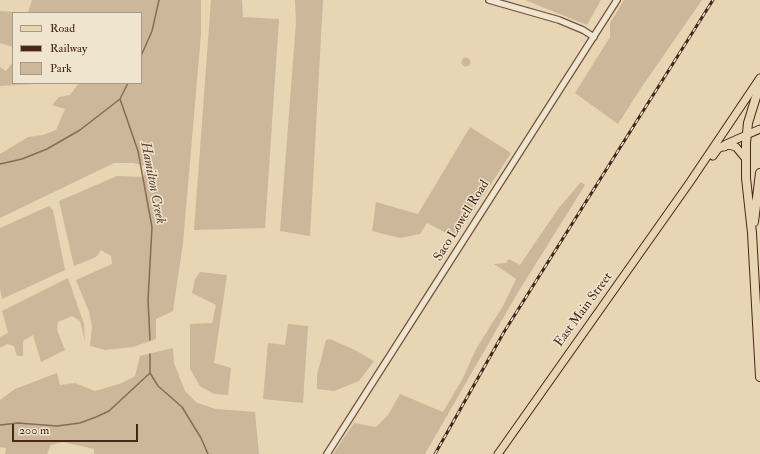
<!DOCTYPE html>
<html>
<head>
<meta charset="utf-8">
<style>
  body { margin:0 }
  #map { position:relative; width:760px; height:454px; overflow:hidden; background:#e7d5b4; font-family:"IM FELL Double Pica",serif }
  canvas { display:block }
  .legend { position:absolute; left:12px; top:12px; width:130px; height:72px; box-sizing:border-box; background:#efe4ce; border:1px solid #ac9886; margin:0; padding:5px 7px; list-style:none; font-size:12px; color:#482619 }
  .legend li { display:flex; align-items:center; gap:8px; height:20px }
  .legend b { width:20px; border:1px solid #ac9886 }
  .scale { position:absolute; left:12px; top:424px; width:126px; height:18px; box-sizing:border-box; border:2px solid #482619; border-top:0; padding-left:5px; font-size:12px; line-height:14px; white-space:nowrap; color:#482619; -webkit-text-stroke:3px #efe4ce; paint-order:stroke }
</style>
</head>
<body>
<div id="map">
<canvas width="760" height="454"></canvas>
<ul class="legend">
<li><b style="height:5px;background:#e7d5b4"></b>Road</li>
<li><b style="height:5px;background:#482619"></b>Railway</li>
<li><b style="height:11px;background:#ccb79a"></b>Park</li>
</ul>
<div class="scale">200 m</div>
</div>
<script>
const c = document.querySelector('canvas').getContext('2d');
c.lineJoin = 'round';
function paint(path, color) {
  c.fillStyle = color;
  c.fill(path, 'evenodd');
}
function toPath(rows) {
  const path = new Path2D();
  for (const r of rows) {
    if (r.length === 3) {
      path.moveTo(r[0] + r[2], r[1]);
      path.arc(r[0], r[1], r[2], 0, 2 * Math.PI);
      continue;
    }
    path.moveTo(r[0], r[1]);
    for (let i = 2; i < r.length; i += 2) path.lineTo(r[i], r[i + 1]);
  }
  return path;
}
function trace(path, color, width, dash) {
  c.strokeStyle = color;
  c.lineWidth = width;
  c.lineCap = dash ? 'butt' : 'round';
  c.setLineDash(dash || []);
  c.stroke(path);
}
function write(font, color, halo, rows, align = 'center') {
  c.font = font + ' "IM FELL Double Pica",serif';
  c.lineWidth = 3;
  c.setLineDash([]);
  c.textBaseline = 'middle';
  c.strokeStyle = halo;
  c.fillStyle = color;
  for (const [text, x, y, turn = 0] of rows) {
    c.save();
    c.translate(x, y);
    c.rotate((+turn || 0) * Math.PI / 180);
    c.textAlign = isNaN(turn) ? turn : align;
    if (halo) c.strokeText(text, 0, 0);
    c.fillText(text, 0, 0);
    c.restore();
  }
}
paint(toPath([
  [32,0,201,0,201,34,183,243,173,311,156,319,156,339,133,347,105,350,90,346,92,327,89,312,76,280,112,264,111,256,101,250,96,257,74,266,59,201,117,176,144,177,146,166,133,163,114,163,0,218,0,154,28,137,43,135,56,130,65,109,52,105,59,97,70,95,79,83,141,83,141,13,13,13,13,47,0,43,0,11,28,13],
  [211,0,242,0,243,17,279,19,265,228,194,230],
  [295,0,323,0,310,236,280,231,296,22],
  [525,0,601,0,587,25],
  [624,0,702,0,641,88,618,124,575,93,610,37,610,23],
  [466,62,4.5],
  [13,62,13,83,33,84,0,86,0,67,6,71],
  [470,127,511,153,456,238,427,223,420,234,400,238,372,231,376,202,418,214],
  [581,182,585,185,517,294,425,454,333,454,354,423,376,427,388,415,400,394,443,412,463,378,476,349,503,306,516,279,494,264,506,263,509,259,520,265,558,209],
  [49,206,53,210,65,270,2,299,0,289,0,228],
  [200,272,227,275,214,363,231,368,228,395,214,394,200,386,190,369,190,324,212,323,216,305,192,293,195,279],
  [68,278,84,324,85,341,80,321,72,316,58,322,57,330,65,350,41,362,33,335,23,341,23,356,17,356,14,346,7,344,0,348,0,337,8,333,2,311],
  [288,324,308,326,303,403,263,399,268,343,285,345],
  [330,339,355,350,374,361,359,381,334,391,317,389,317,375,326,340],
  [173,348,174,363,185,391,197,403,216,409,255,412,259,454,94,454,94,449,63,442,51,445,47,454,5,454,6,448,0,447,0,400,15,389,57,373,60,385,75,383,95,391,122,383,135,376,140,356]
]), '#ccb79a');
trace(toPath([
  [141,56,152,31,159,0],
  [120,99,138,151,152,227,148,300,150,340],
  [0,164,22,159,47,149,80,130,120,99,128,83],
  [150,354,150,373,158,386,182,407,201,438,208,454],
  [0,425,18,423,57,426,80,423,96,417,109,411,150,373]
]), '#876c56', 1.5);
const minor = toPath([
  [489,0,559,20,583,30,594,37],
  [327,454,617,0]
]);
const major = toPath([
  [724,147,728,145,736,147,746,159],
  [713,156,718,149,726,144,760,129],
  [498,454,690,182,760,78]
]);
const highway = toPath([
  [760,84,748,123,746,143,746,178,752,233,760,377],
  [754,222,760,173]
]);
trace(minor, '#705240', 8);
trace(major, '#482619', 9);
trace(highway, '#482619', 10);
trace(minor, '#efe4ce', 5.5);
trace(major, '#e7d5b4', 7);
trace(highway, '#e7d5b4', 8);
const rail = toPath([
  [435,454,504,332,713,0]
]);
trace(rail, '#482619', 3);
trace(rail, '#efe4ce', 1.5, [4.5]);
write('13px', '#482619', '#efe4ce', [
  ["Saco Lowell Road",462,221,-58],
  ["East Main Street",584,310,-54]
]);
write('italic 14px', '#624332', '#efe4ce', [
  ["Hamilton Creek",152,183,79]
]);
</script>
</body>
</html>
